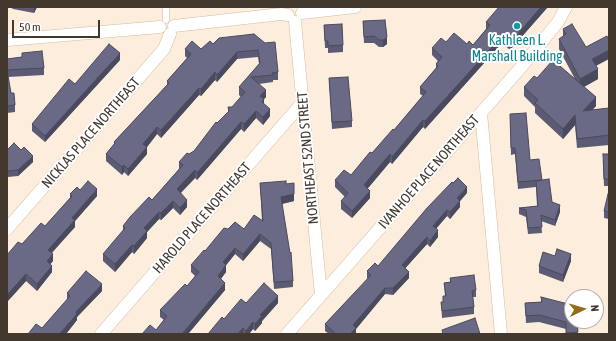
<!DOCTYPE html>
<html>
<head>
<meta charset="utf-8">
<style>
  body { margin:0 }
  #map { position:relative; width:616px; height:341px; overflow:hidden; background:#fceddc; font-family:"Asap Condensed",sans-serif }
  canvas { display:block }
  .frame { position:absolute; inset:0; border:8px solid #42382d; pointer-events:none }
  .north { position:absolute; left:564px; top:289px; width:40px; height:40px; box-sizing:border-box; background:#fff; border:1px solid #b3afab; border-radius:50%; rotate:85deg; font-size:11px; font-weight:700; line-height:16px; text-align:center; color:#42382d }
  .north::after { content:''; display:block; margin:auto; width:14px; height:18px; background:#986b1a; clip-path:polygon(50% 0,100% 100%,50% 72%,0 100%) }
  .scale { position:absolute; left:12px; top:20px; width:88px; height:18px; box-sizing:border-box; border:2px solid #42382d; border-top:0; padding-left:5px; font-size:12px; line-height:14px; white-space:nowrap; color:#42382d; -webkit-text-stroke:3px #fff; paint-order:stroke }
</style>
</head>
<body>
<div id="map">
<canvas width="616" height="341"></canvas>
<div class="frame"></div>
<div class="north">N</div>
<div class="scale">50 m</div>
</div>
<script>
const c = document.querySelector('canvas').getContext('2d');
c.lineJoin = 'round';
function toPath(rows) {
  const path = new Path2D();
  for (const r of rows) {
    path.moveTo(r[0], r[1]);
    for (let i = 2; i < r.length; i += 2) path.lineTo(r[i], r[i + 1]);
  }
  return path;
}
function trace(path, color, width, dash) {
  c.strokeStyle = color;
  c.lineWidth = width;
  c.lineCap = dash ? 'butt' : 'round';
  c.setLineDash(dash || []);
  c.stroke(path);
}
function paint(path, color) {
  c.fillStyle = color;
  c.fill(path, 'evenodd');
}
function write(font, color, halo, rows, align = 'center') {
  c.font = font + ' "Asap Condensed",sans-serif';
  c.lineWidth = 4;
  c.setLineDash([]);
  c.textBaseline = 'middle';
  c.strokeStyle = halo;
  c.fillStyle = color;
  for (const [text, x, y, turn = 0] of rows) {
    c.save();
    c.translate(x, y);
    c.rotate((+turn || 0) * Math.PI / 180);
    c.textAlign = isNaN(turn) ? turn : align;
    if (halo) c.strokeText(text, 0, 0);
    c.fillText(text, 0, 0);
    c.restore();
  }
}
const lane = toPath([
  [166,7,166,20]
]);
const street = toPath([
  [302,13,355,7],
  [295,22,321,295],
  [174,26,281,14,288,15],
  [7,40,160,27],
  [481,113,501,334],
  [7,229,164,49,170,34],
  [101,334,303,102],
  [287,334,523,65,558,22,566,7]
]);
trace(lane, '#d4bca1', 7);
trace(street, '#d4bca1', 13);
trace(lane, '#fff', 6);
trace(street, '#fff', 12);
paint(toPath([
  [10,7,37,7,34,13,13,9],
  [547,7,547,8,510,50,502,43,425,129,423,127,392,164,390,162,367,189,370,198,352,218,341,209,341,201,345,197,335,187,335,180,351,175,394,130,423,96,420,94,420,87,436,68,436,64,438,61,432,55,432,48,446,42,473,45,486,29,486,22],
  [363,21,387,44,383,47,379,47,374,43,364,43],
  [324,25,343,45,343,52,328,53,328,48,325,48],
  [563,29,596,66,598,79,584,87,596,106,592,110,609,108,609,145,577,148,575,125,563,139,535,113,535,107,524,96,524,87,537,78,575,79,559,49,559,39,563,36],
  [254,34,278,72,278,80,273,80,273,82,259,84,266,97,264,99,264,104,270,116,263,125,256,118,244,132,241,129,197,180,195,178,181,193,187,207,180,215,173,208,161,220,159,219,147,232,147,238,134,254,132,252,115,272,103,261,103,254,123,231,123,226,152,200,179,169,179,162,194,151,228,112,228,107,232,107,241,97,239,95,239,87,259,64,258,57,237,59,217,82,215,80,201,96,199,95,161,138,157,134,147,147,147,154,128,176,124,172,122,175,106,161,106,154,114,145,114,142,167,85,167,81,187,58,185,56,185,49,201,49,213,44],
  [22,53,44,68,44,75,8,77,11,93,15,105,15,112,7,113,7,59,22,57],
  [120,60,45,142,32,131,32,124,75,84],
  [329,78,352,121,352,127,332,129],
  [510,114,530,160,542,180,552,202,560,212,555,226,541,221,542,233,528,234,526,217,519,214,519,208,537,206,536,187,518,189,515,154,511,155],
  [7,150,33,162,18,176,8,177,7,187],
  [609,154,609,186,604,186,603,161],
  [260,183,286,184,294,201,282,204,293,281,293,287,274,289,271,249,260,241,243,261,235,254,226,265,226,272,221,279,225,290,188,334,142,334,156,330,164,320,160,317,160,310,187,286,195,276,191,272,191,265,205,251,228,229,244,229,262,221],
  [80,190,97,196,75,221,75,227,52,253,53,261,50,264,52,272,37,291,26,281,7,302,7,255,45,226,70,198,70,194],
  [467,193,460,201,460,207,450,219,447,216,436,229,438,237,430,247,427,244,405,268,409,278,393,295,385,294,356,329,356,334,329,334,325,331,325,324,368,279,367,278,367,271,378,266],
  [609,194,609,219,604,218,604,211],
  [555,256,571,261,563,282,539,273,539,266],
  [450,278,476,290,476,297,473,297,474,307,474,314,442,318,441,302,443,302,443,296,445,296,444,283,450,282],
  [102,291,77,317,77,320,66,334,28,334,42,328,67,300,67,293],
  [541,297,577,321,578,334,566,334,566,329,539,322,526,323,525,303,541,302],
  [246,303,278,303,262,321,262,323,255,331,253,329,249,334,208,334,224,319]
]), '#5b5b74');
paint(toPath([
  [34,7,37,7,34,13],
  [541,7,547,7,547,8,510,50,510,43],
  [502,36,502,43,425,129,425,121],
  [387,37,387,44,383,47,383,40],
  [609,50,609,59,592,68,592,59],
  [237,52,237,59,217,82,217,75],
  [120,53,120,60,45,142,45,136],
  [598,69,598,79,580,89,580,79],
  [215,72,215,80,201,96,201,89],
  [199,88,199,95,161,138,161,130],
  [266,90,266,97,264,99,264,106,262,109,260,96],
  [596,97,596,106,583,120,583,111],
  [270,109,270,116,263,125,263,117],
  [256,111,256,118,244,132,244,124],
  [575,115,575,125,563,139,563,129],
  [423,120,423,127,392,164,392,157],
  [241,122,241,129,197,180,197,173],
  [157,127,157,134,147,147,147,154,128,176,128,169,143,144],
  [390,154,390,162,364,193,364,185],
  [33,156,33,162,18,176,18,170],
  [124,165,124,172,122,175,122,167],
  [195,170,195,178,177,196,177,189],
  [7,175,8,175,7,187],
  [467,187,467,193,460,201,460,207,450,219,450,212,457,198],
  [97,189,97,196,75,221,75,227,48,256,48,250,72,218],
  [370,191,370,198,352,218,352,211],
  [294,194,294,201,281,204,281,197],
  [187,200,187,207,180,215,180,208],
  [173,201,173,208,161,220,161,213],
  [560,205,560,212,555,226,555,220],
  [447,210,447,216,433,232,433,226],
  [159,212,159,219,147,232,147,238,134,254,134,246,144,228],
  [438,230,438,237,430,247,430,241],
  [260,234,260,241,243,261,243,254],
  [427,237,427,244,402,272,402,265],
  [132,245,132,252,115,272,115,264],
  [235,248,235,254,223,269,223,262],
  [53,254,53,261,47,268,47,261],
  [571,254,571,261,563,282,563,275],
  [226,265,226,272,218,282,218,276],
  [52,266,52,272,37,291,37,284],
  [409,272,409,278,393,295,393,288],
  [26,274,26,281,7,302,7,295],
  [225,283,225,290,188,334,182,334],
  [102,284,102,291,77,317,77,320,66,334,59,334,76,312],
  [385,288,385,294,356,329,356,334,350,334,353,325],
  [278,296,278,303,262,321,262,323,255,331,255,324,260,315],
  [253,322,253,329,249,334,246,334,246,331],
  [243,328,243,334,238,334]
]), '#4a4a5e');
const building = toPath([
  [499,7,541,7,510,43,502,36,425,121,423,120,392,157,390,154,364,185,370,191,352,211,341,201,348,193,335,180,344,170,351,175,370,152,372,153,393,129,394,130,426,92,420,87,438,66,436,64,442,57,432,48,441,38,446,42,454,33,467,44,469,41,473,45,490,25,486,22,499,7],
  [385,20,387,37,383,40,379,40,374,36,364,37,363,21,385,20],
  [342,24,343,45,328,46,328,41,325,41,324,25,342,24],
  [572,24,586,47,607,36,609,40,609,50,592,59,598,69,580,79,559,39,566,34,563,29,572,24],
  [254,34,265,43,275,42,278,72,272,73,273,75,251,77,266,90,260,96,264,99,262,102,270,109,263,117,256,111,244,124,241,122,197,173,195,170,177,189,187,200,180,208,173,201,161,213,159,212,144,228,147,231,134,246,132,245,115,264,103,254,125,228,123,226,130,217,149,197,152,200,183,165,179,162,187,153,189,154,194,151,216,122,217,123,229,111,228,107,232,107,245,92,239,87,260,63,258,50,237,52,217,75,215,72,201,89,199,88,161,130,157,127,143,144,147,147,128,169,124,165,122,167,106,154,115,143,114,142,169,83,167,81,191,54,185,49,192,41,201,49,210,41,213,44,219,38,254,34],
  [109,44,120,53,45,136,32,124,69,79,75,84,109,44],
  [42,51,44,68,7,70,11,93,14,93,15,105,7,106,7,59,22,57,22,53,42,51],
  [553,60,596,97,583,111,609,108,609,135,577,139,575,115,563,129,535,103,538,100,524,87,534,76,537,78,553,60],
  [348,77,352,121,332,122,329,78,348,77],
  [526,113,530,160,539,159,542,180,518,182,515,148,511,148,510,114,526,113],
  [14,143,21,150,24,147,33,156,18,170,7,171,7,150,14,143],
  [603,154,609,154,609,179,604,179,603,154],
  [458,178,467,187,457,198,460,201,450,212,447,210,433,226,438,230,430,241,427,237,402,265,409,272,393,288,385,288,353,325,356,328,350,334,336,334,325,324,371,275,367,271,375,263,378,266,427,208,452,182,453,183,458,178],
  [549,179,552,202,560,205,555,220,541,215,542,227,528,228,526,210,519,208,538,206,536,181,549,179],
  [88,181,97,189,72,218,75,220,48,250,53,254,47,261,52,266,37,284,26,274,7,295,7,265,8,264,7,263,7,255,18,242,22,244,41,223,45,226,72,196,70,194,77,187,80,190,88,181],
  [286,181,286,184,294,183,294,194,281,197,290,253,291,252,293,281,274,282,271,243,260,234,243,254,235,248,223,262,226,265,218,276,225,283,182,334,142,334,150,325,156,330,167,316,160,310,185,284,187,286,199,272,191,265,204,250,205,251,224,228,228,229,235,222,244,229,254,215,263,221,260,183,286,181],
  [608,194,609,194,609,212,604,211,608,194],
  [557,249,571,254,563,275,539,266,543,252,555,256,557,249],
  [86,271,102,284,76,312,77,314,63,330,59,334,28,334,36,324,42,328,70,296,67,293,86,271],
  [474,275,476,290,472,291,474,307,442,311,441,302,443,302,443,296,446,296,444,283,451,282,450,278,474,275],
  [264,283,278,296,260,315,262,316,255,324,253,322,246,331,243,328,238,334,208,334,222,317,224,319,241,299,246,303,264,283],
  [541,297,572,305,572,321,577,321,578,332,566,333,566,322,539,315,526,316,525,303,542,302,541,297],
  [475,318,480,334,443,334,442,330,475,318]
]);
paint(building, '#6a6a87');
trace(building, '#4a4a5e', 1);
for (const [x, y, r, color] of [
  [517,26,4,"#0f9aa8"]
]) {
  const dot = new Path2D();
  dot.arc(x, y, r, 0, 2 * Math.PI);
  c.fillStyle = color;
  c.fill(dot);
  trace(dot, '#fff', 1.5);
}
write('14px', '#0d838f', '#fff', [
  ["Kathleen L.",517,41],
  ["Marshall Building",517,57]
]);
write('14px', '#42382d', '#fff', [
  ["NICKLAS PLACE NORTHEAST",91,133,-49],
  ["NORTHEAST 52ND STREET",308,158,-95],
  ["IVANHOE PLACE NORTHEAST",429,172,-49],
  ["HAROLD PLACE NORTHEAST",202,218,-49]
]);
</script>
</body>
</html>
